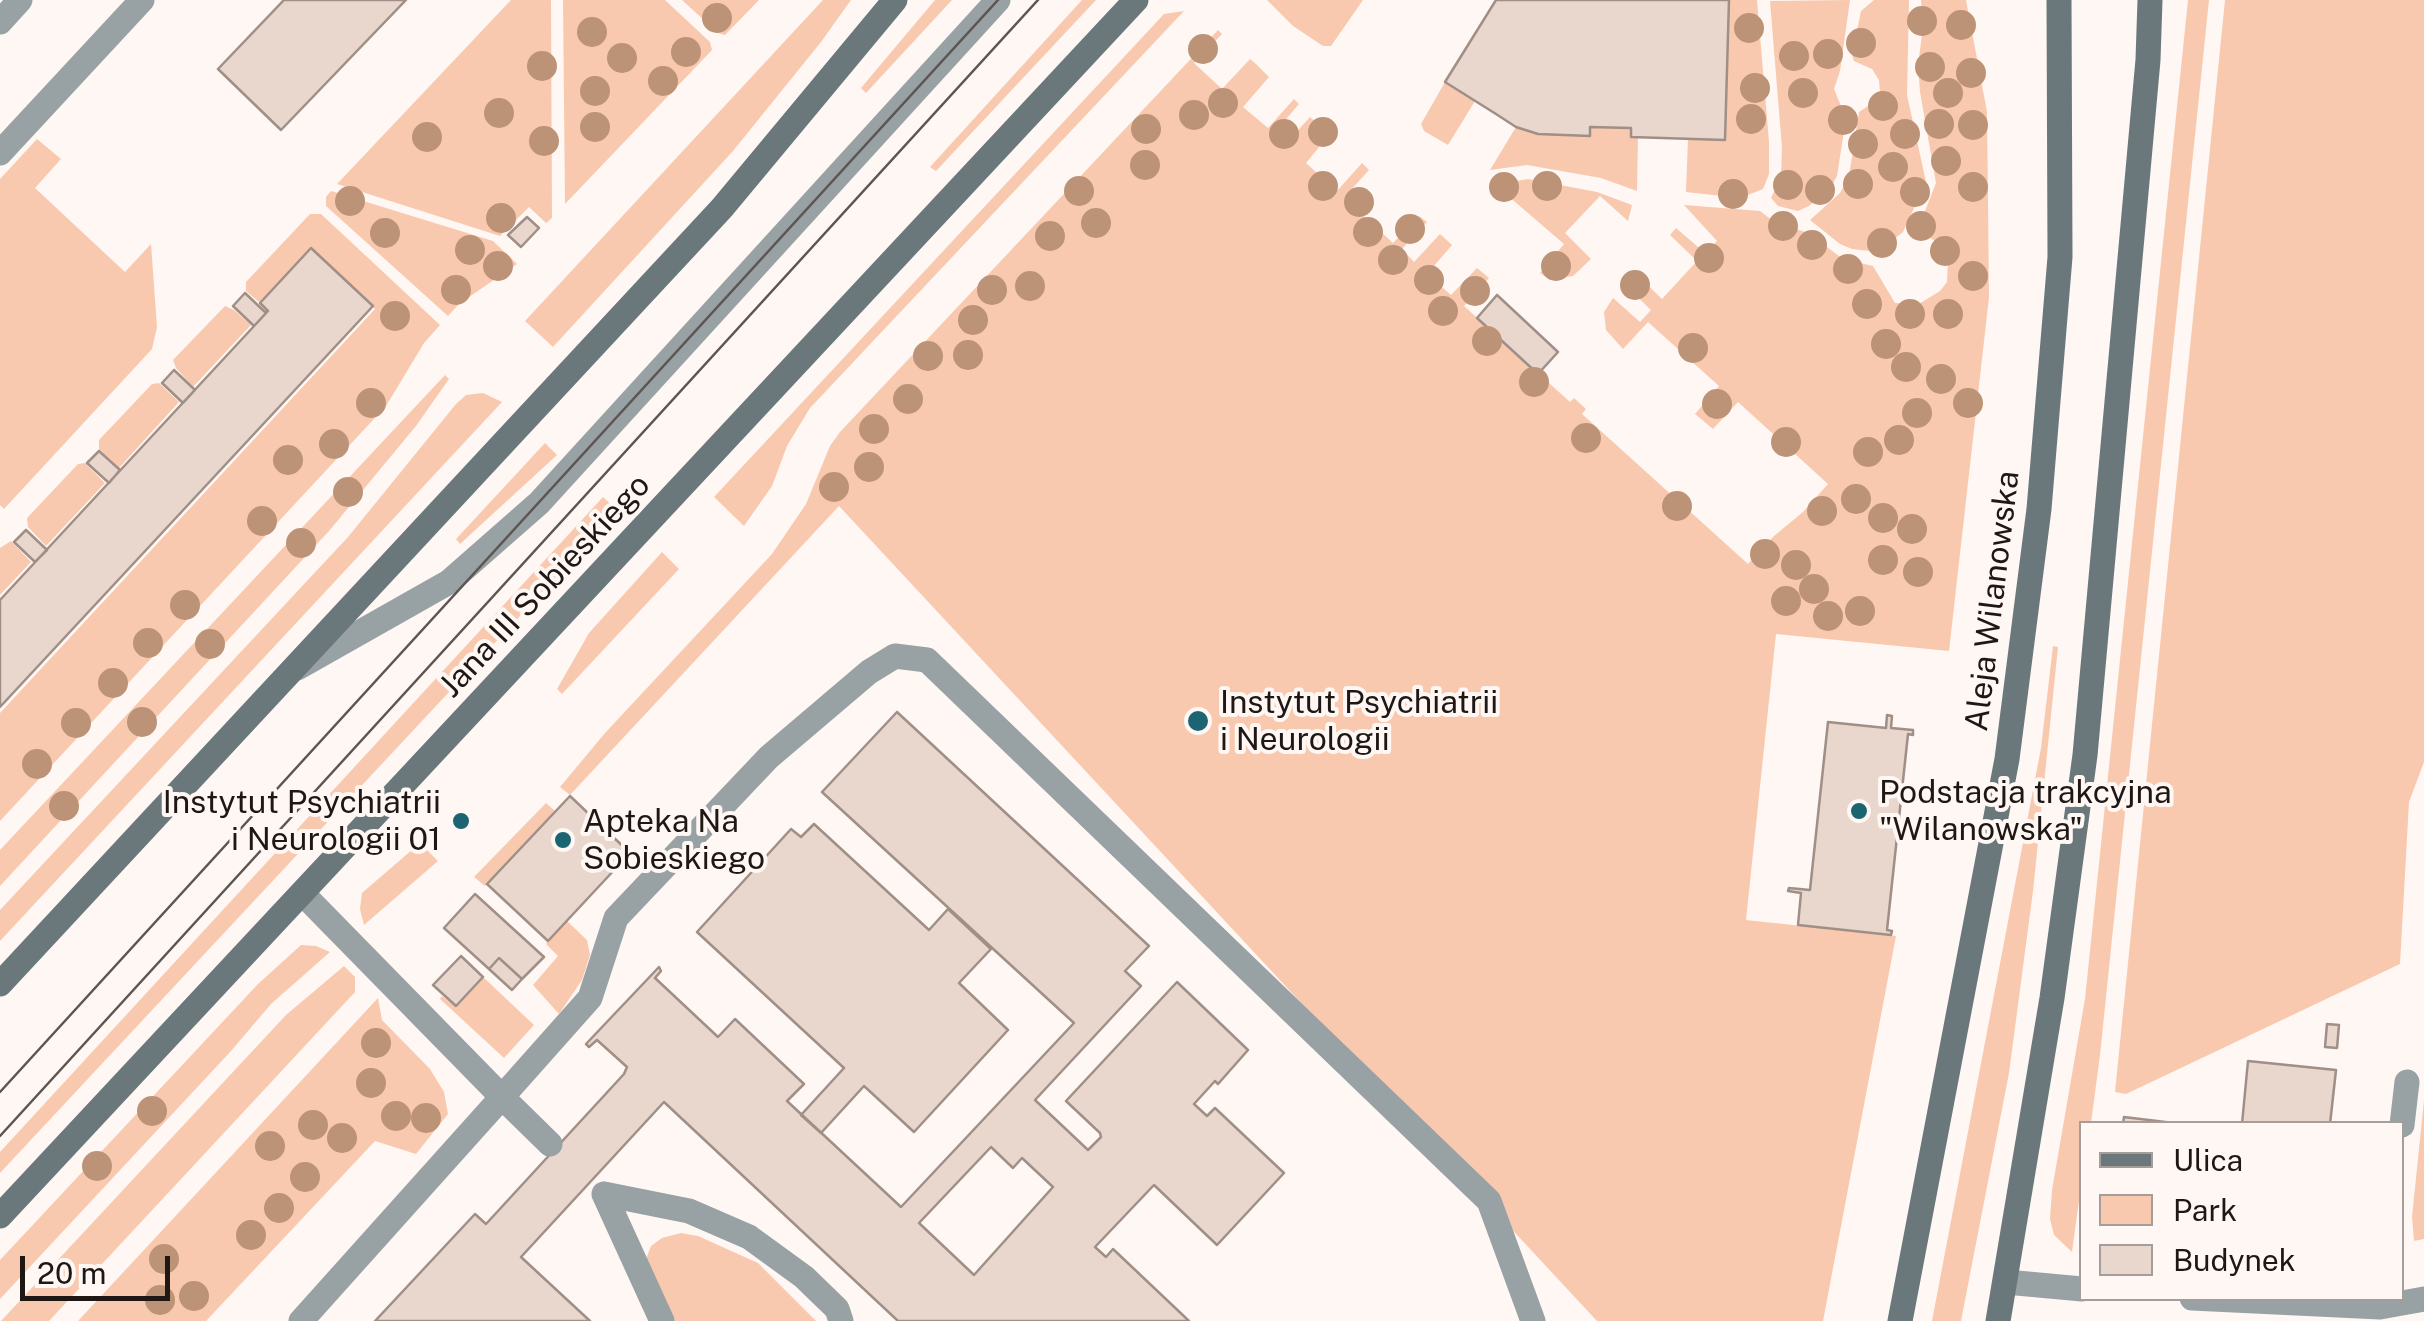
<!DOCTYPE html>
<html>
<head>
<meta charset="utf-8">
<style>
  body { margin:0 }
  #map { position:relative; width:2424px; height:1321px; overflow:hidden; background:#fef7f3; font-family:"Public Sans",sans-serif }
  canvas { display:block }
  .legend { position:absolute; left:2079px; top:1121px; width:325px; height:180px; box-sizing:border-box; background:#fef7f3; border:2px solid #a49d9a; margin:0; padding:12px 18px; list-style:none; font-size:30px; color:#1e1714 }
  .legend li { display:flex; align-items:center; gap:20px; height:50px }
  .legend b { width:50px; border:2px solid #a49d9a }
  .scale { position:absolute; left:20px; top:1256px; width:150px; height:45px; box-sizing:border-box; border:5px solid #1e1714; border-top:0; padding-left:12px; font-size:30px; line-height:35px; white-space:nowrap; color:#1e1714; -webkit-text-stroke:8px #fef7f3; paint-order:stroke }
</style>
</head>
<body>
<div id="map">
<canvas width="2424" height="1321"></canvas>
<ul class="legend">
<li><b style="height:12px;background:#6b787b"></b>Ulica</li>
<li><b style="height:28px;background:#f9c9af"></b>Park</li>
<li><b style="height:28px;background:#e9d7ce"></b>Budynek</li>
</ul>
<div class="scale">20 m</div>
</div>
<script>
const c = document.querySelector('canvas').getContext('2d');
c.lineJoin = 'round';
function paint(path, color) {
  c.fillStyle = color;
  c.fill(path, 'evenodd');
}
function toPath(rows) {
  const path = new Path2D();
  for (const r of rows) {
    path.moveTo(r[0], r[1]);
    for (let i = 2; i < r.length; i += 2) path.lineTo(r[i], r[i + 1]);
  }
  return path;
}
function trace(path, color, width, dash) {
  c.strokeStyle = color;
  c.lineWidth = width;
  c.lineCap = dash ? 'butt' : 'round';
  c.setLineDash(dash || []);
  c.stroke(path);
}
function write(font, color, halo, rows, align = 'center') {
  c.font = font + ' "Public Sans",sans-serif';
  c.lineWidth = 8;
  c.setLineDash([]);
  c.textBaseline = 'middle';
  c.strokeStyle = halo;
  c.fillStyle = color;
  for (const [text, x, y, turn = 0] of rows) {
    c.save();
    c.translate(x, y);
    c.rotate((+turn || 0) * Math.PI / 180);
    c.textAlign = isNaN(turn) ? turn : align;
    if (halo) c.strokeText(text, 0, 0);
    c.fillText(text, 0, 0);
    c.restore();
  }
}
paint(toPath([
  [511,0,551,0,552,218,546,223,529,207,500,236,337,184],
  [563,0,665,0,710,42,712,50,565,204],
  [682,0,759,0,725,35,718,33],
  [823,0,851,0,821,42,733,151,553,347,525,321],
  [935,0,952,0,866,93,861,88],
  [1082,0,1096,0,936,171,930,167],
  [1267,0,1363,0,1331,46,1323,46,1293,26],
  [1729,0,1757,0,1769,142,1769,174,1763,189,1740,198,1686,192,1688,139,1725,140],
  [1850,0,1840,71,1834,89,1846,118,1837,176,1832,185,1809,206,1798,211,1778,206,1771,198,1781,177,1782,148,1770,1],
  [1874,0,1909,0,1907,95,1926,182,1903,232,1878,252,1852,249,1840,244,1810,220,1840,193,1849,176,1859,112,1874,102,1880,93,1879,80,1872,69,1854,61,1852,55,1861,11],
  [1921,0,1966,0,1987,112,1989,297,1949,651,1776,634,1746,920,1896,936,1823,1321,1597,1321,839,506,570,795,560,787,605,733,772,554,806,504,830,446,840,432,1218,30,1222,34,1194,63,1222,89,1250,59,1256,64,1269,77,1243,107,1268,128,1294,99,1299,104,1280,126,1292,137,1310,117,1330,134,1306,163,1337,191,1362,163,1369,170,1350,191,1363,203,1357,210,1393,243,1419,216,1427,222,1402,249,1414,262,1440,234,1452,245,1427,274,1451,295,1477,268,1489,278,1464,306,1570,402,1574,398,1586,409,1582,414,1748,564,1774,536,1803,512,1828,484,1738,402,1713,429,1695,414,1719,386,1648,322,1623,349,1606,330,1604,312,1613,298,1640,322,1651,310,1624,284,1635,273,1662,299,1697,261,1670,235,1676,228,1705,253,1717,241,1684,205,1760,211,1773,221,1808,233,1843,259,1873,266,1895,303,1919,304,1940,291,1947,282,1948,259,1939,244,1918,229,1936,183,1920,92,1918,65,1923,27],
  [2188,0,2209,0,2100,1055,2091,1123,2082,1124,2081,1186,2072,1252,2054,1235,2050,1219,2052,1190,2085,999],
  [2225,0,2424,0,2424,762,2409,802,2400,964,2126,1094,2115,1092],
  [1184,11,810,408,787,446,772,486,744,526,714,497,1164,14],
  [1445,82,1475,101,1448,145,1424,131,1421,124],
  [1516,127,1538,134,1589,136,1590,127,1631,128,1631,137,1638,137,1637,191,1601,178,1527,165,1490,170],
  [37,139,61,159,35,188,125,272,151,244,157,327,152,349,4,509,0,505,0,179],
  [1528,179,1597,192,1632,205,1628,221,1600,196,1565,233,1591,259,1573,276,1550,280,1540,273,1564,244,1500,189,1505,183],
  [331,191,493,241,517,264,459,304,448,316,326,206,326,197],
  [310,214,321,214,440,325,424,343,386,406,0,821,0,713,375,309,311,248,260,303,246,291,246,282],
  [225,306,234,310,251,325,193,387,176,368,173,360],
  [445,375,449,379,416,426,329,531,0,886,0,850],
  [159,383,179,402,119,468,99,449,99,440,152,384],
  [483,393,502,402,0,941,0,910,348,537,456,404,466,395],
  [545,443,557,455,460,544,456,539],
  [85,463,105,483,46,546,28,527,27,518,78,464],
  [603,497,618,511,0,1173,0,1152],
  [11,541,31,562,0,595,0,548],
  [662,552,679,569,562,694,557,689,589,633],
  [2053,646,2058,647,2033,891,2009,1073,1961,1321,1932,1321,2041,748],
  [546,803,555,811,485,886,474,877],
  [420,843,438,861,364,925,360,909,362,893],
  [567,921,587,940,590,955,582,980,559,1014,533,985,558,956,546,944],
  [301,945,316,946,330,952,271,1004,231,1051,0,1299,0,1260,258,984],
  [344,966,355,977,355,992,49,1321,1,1321,286,1015],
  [483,977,534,1025,504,1058,440,999,442,996,456,1007],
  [378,998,382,1020,430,1069,444,1092,448,1114,416,1154,375,1141,206,1321,78,1321],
  [2424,1100,2424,1239,2414,1241,2412,1217],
  [681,1233,698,1236,758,1263,816,1321,673,1321,646,1259,651,1246,662,1238]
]), '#f9c9af');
const building = toPath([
  [284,0,406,0,281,130,218,69,284,0],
  [1496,0,1729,0,1725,140,1631,137,1631,128,1590,127,1590,136,1538,134,1516,127,1496,114,1445,82,1496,0],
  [527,217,539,228,521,247,508,235,527,217],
  [311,248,373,306,0,707,0,600,268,311,260,303,311,248],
  [245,293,266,313,254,326,233,306,245,293],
  [1497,295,1558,352,1538,374,1477,318,1497,295],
  [174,370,195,390,183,403,162,383,174,370],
  [99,451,120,470,109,483,87,463,99,451],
  [26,530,47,550,35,562,14,542,26,530],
  [897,712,1149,946,1125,971,1141,986,1035,1100,1088,1150,1101,1137,1100,1133,1066,1101,1177,982,1248,1050,1218,1084,1215,1081,1194,1104,1207,1116,1215,1108,1284,1173,1217,1245,1154,1185,1095,1247,1106,1257,1113,1249,1189,1321,898,1321,664,1102,521,1257,590,1321,375,1321,475,1214,486,1224,624,1074,627,1067,597,1040,589,1047,586,1044,659,967,661,971,655,978,718,1037,735,1019,804,1084,787,1101,901,1207,1074,1023,822,792,897,712],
  [991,1147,1013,1168,1022,1158,1053,1187,974,1275,919,1223,991,1147],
  [1887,715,1892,716,1891,728,1913,730,1913,735,1908,734,1887,930,1892,931,1891,935,1798,925,1801,893,1788,891,1789,888,1810,890,1828,722,1886,728,1887,715],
  [570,796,630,853,548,941,487,884,570,796],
  [814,824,929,930,948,909,991,949,959,983,1008,1030,914,1132,864,1086,821,1133,801,1115,844,1068,697,932,791,829,801,837,814,824],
  [475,894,544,957,522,979,499,958,489,969,444,928,475,894],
  [461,956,483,977,456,1006,433,985,461,956],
  [499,958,522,979,512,990,489,969,499,958],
  [2327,1024,2339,1025,2337,1048,2325,1047,2327,1024],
  [2248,1061,2336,1070,2330,1124,2242,1124,2248,1061],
  [2124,1117,2182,1124,2123,1124,2124,1117]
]);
paint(building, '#e9d7ce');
trace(building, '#9f8f86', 2.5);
trace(toPath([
  [0,153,142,0],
  [297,668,449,582,539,503,998,0],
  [550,1144,502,1097,590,998,616,918,769,757,869,672,895,656,927,660,1489,1201,1533,1321],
  [604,1194,689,1211,749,1237,804,1277,837,1309,841,1321],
  [604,1194,662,1321],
  [301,1321,502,1097,302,893]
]), '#98a1a3', 25);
trace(toPath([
  [0,22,20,0],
  [2402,1125,2407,1082],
  [2006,1282,2082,1289],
  [2192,1298,2380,1307,2424,1299]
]), '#98a1a3', 25);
trace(toPath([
  [0,984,722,208,895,0],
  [0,1216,1136,0],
  [1900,1321,2007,759,2039,509,2060,257,2059,0],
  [1998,1321,2052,998,2085,755,2148,60,2150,0]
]), '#6b787b', 25);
trace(toPath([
  [0,1092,998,0],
  [0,1136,1038,0]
]), '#5c5552', 2.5);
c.fillStyle = '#bc9377';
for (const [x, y] of [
  [717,18],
  [1922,21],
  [1961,25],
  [1749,28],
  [592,32],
  [1861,43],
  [1203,49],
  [686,52],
  [1828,54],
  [1794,56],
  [622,58],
  [542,66],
  [1930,67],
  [1971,73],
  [663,81],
  [1755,88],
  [595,91],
  [1803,93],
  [1948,93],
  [1223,103],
  [1883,106],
  [499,113],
  [1194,115],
  [1751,119],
  [1843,120],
  [1939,124],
  [1973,125],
  [595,127],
  [1146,129],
  [1323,132],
  [1284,134],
  [1905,134],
  [427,137],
  [544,141],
  [1863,144],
  [1946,161],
  [1145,165],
  [1893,167],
  [1858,184],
  [1788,185],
  [1323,186],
  [1547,186],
  [1504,187],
  [1973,187],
  [1820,190],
  [1079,191],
  [1915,192],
  [1733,194],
  [350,201],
  [1359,202],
  [501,218],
  [1096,223],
  [1783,226],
  [1921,226],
  [1410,229],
  [1368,232],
  [385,233],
  [1050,236],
  [1882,243],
  [1812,245],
  [470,250],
  [1945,251],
  [1709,258],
  [1393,260],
  [498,266],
  [1556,266],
  [1848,269],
  [1973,276],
  [1429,280],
  [1635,285],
  [1030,286],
  [456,290],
  [992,290],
  [1475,291],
  [1867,304],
  [1443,311],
  [1910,314],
  [1948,314],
  [395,316],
  [973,320],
  [1487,341],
  [1886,344],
  [1693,348],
  [968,355],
  [928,356],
  [1906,367],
  [1941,379],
  [1534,382],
  [908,399],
  [371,403],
  [1968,403],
  [1717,404],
  [1917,413],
  [874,429],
  [1586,438],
  [1899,440],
  [1786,442],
  [334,444],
  [1868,452],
  [288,460],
  [869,467],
  [834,487],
  [348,492],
  [1856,499],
  [1677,506],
  [1822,511],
  [1883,518],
  [262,521],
  [1912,529],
  [301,543],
  [1765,554],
  [1883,560],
  [1796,565],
  [1918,572],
  [1814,589],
  [1786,601],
  [185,605],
  [1860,611],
  [1828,616],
  [148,643],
  [210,644],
  [113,683],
  [142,722],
  [76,723],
  [37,764],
  [64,806],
  [376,1043],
  [371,1083],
  [152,1111],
  [396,1116],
  [426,1118],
  [313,1125],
  [342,1138],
  [270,1146],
  [97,1166],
  [305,1177],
  [279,1208],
  [251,1235],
  [164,1259],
  [194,1296],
  [160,1300]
]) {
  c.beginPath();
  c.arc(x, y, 15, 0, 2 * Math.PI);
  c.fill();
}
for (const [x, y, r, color] of [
  [1198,721,12,"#1b6471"],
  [1859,811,10,"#1b6471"],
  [461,821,10,"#1b6471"],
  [563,840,10,"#1b6471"]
]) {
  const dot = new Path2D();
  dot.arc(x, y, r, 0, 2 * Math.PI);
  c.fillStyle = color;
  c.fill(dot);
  trace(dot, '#fef7f3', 4);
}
write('32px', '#1e1714', '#fef7f3', [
  ["Jana III Sobieskiego",545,586,-47],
  ["Aleja Wilanowska",1993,601,-83]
]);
write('32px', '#1e1714', '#fef7f3', [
  ["Instytut Psychiatrii",1220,703],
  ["i Neurologii",1220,740],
  ["Podstacja trakcyjna",1879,793],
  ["\"Wilanowska\"",1879,830],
  ["Instytut Psychiatrii",441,803,"right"],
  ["i Neurologii 01",441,840,"right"],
  ["Apteka Na",583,822],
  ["Sobieskiego",583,859]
], 'left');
</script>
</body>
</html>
